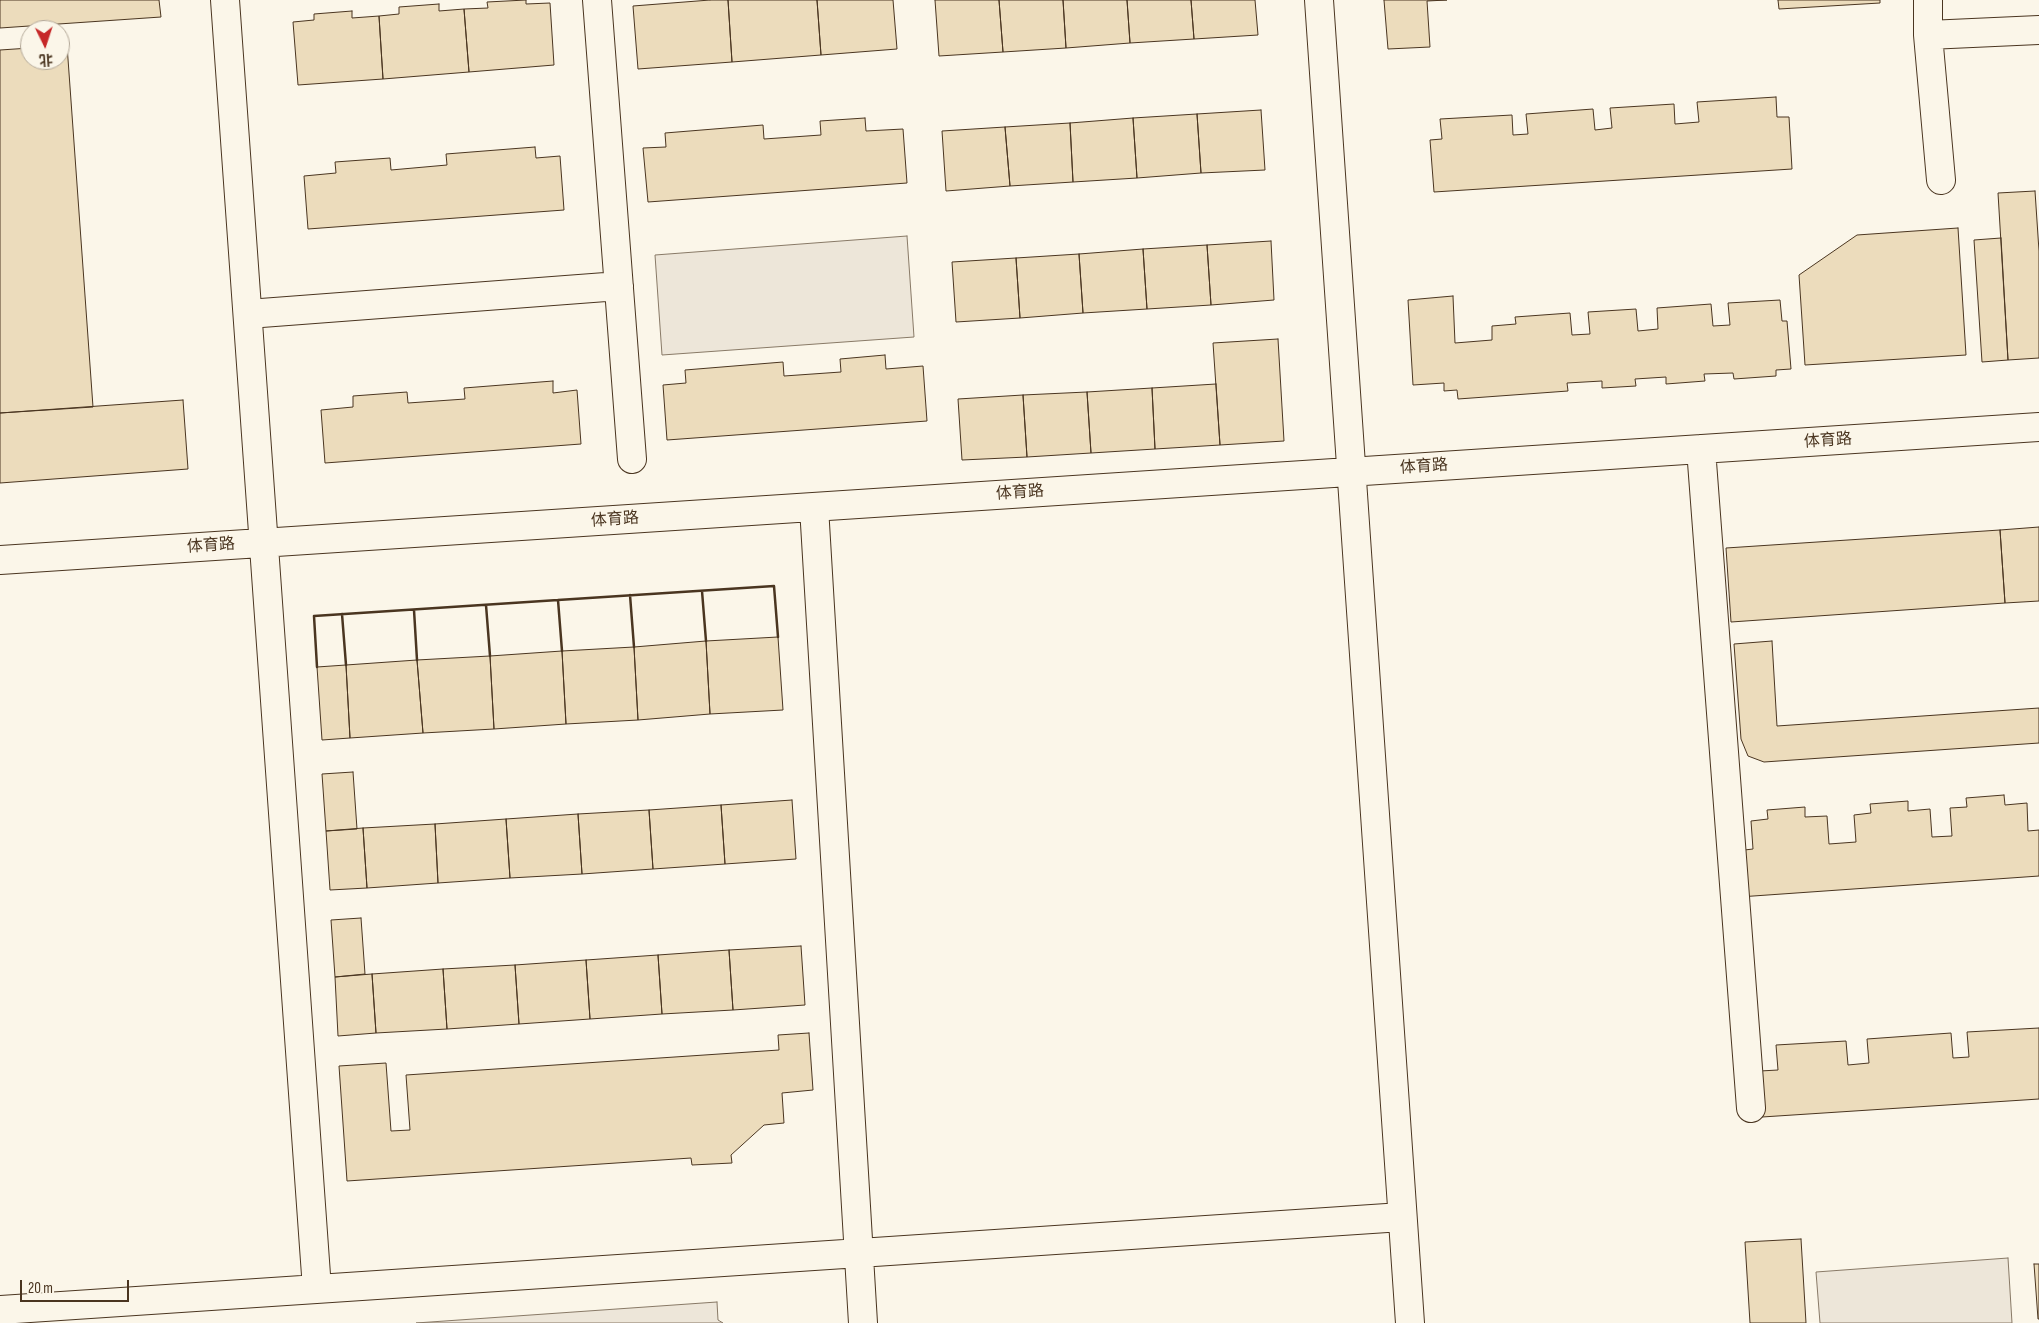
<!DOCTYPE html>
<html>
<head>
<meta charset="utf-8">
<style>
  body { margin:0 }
  #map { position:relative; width:2039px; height:1323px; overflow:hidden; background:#fbf6e9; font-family:"Sofia Sans Condensed","Noto Sans SC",sans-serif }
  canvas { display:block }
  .north { position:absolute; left:20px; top:20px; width:50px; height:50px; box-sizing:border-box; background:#fbf6e9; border:1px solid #b4a999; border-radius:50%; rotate:176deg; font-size:14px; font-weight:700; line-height:20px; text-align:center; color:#4a3520 }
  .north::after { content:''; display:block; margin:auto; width:18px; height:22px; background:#c62828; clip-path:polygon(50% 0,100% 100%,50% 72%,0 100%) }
  .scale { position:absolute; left:20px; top:1280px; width:109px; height:22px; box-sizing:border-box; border:2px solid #4a3520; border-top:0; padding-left:6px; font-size:15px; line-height:18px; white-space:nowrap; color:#4a3520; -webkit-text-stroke:4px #fbf6e9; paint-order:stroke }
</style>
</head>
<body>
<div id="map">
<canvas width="2039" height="1323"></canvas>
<div class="north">北</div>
<div class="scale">20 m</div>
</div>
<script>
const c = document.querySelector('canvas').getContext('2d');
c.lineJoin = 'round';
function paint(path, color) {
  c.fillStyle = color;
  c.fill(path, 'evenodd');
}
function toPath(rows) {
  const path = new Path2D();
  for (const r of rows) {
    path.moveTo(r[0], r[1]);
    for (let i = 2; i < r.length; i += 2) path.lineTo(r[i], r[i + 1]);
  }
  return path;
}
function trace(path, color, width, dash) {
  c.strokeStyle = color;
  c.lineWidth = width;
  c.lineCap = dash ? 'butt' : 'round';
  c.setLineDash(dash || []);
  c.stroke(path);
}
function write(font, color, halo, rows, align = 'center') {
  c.font = font + ' "Sofia Sans Condensed","Noto Sans SC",sans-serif';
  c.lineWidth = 4;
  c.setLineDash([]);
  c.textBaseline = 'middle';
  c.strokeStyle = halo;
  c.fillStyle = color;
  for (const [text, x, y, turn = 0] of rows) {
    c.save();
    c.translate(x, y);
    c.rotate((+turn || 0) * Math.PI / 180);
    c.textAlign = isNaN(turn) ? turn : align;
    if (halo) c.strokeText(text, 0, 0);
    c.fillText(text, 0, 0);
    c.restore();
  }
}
const green = toPath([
  [907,236,914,337,662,355,655,255,907,236],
  [2008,1258,2012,1323,1820,1323,1816,1272,2008,1258],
  [717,1302,718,1320,723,1323,416,1323,717,1302]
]);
paint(green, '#ede6d9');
trace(green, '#887966', 1);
const building = toPath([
  [0,0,159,0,161,17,0,28,0,0],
  [526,0,526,4,550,3,554,65,469,72,464,9,488,8,487,2,526,0],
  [710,0,728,0,732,62,638,69,633,6,710,0],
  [728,0,817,0,821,55,732,62,728,0],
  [817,0,893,0,897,49,821,55,817,0],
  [935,0,999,0,1003,52,939,56,935,0],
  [999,0,1063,0,1066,48,1003,52,999,0],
  [1063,0,1127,0,1130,43,1066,48,1063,0],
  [1127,0,1191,0,1194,39,1130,43,1127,0],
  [1191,0,1255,0,1258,35,1194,39,1191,0],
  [1384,0,1447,0,1427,1,1430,47,1388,49,1384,0],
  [1778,0,1880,0,1880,3,1779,9,1778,0],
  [439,4,439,11,464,9,469,72,383,79,379,16,399,14,399,7,439,4],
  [352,11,352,18,379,16,383,79,298,85,293,22,314,20,314,14,352,11],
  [67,45,93,407,0,413,0,50,30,48,30,60,60,60,60,46,67,45],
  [1776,97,1777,117,1789,117,1792,169,1434,192,1430,140,1442,139,1440,119,1512,115,1513,135,1528,134,1526,114,1593,109,1595,130,1612,128,1610,108,1674,104,1675,124,1699,122,1697,102,1776,97],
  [1261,110,1265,170,1201,173,1197,114,1261,110],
  [1197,114,1201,173,1137,178,1133,118,1197,114],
  [865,118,866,131,903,129,907,183,648,202,643,148,666,147,665,133,763,125,764,139,821,135,820,121,865,118],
  [1133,118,1137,178,1073,182,1070,123,1133,118],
  [1070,123,1073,182,1010,186,1005,127,1070,123],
  [1005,127,1010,186,946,191,942,131,1005,127],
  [535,147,536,158,560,156,564,210,308,229,304,176,336,173,335,162,390,158,391,170,447,165,446,154,535,147],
  [2035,191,2039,251,2039,358,2008,360,1998,193,2035,191],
  [1958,228,1966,355,1805,365,1799,275,1857,235,1958,228],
  [2001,238,2008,360,1982,362,1974,240,2001,238],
  [1271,241,1274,300,1211,305,1207,245,1271,241],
  [1207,245,1211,305,1147,309,1143,249,1207,245],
  [1143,249,1147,309,1083,313,1079,254,1143,249],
  [1079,254,1083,313,1020,318,1016,258,1079,254],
  [1016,258,1020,318,956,322,952,262,1016,258],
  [1453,296,1455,343,1492,340,1492,326,1516,324,1515,317,1570,313,1572,335,1590,334,1588,312,1636,309,1638,331,1658,329,1657,308,1711,304,1713,326,1730,325,1728,303,1780,300,1782,321,1787,321,1791,369,1776,370,1776,376,1734,379,1733,373,1704,374,1705,381,1666,384,1666,377,1635,379,1636,386,1602,388,1602,381,1567,383,1568,391,1458,399,1457,390,1444,391,1444,383,1413,385,1408,300,1453,296],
  [1278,339,1284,441,1220,445,1213,343,1278,339],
  [885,355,886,369,923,366,927,421,667,440,663,385,686,383,685,370,783,362,784,376,841,372,840,359,885,355],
  [553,381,553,393,577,390,581,444,325,463,321,410,353,407,353,396,407,392,408,403,465,399,464,388,553,381],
  [1216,384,1220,445,1155,449,1152,388,1216,384],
  [1152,388,1155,449,1091,453,1087,392,1152,388],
  [1087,392,1091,453,1027,457,1023,395,1087,392],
  [1023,395,1027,457,962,460,958,399,1023,395],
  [183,400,188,469,0,483,0,413,183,400],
  [2039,527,2039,601,2005,603,2000,530,2039,527],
  [2000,530,2005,603,1731,622,1726,548,2000,530],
  [778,637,783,710,710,714,706,641,778,637],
  [706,641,710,714,638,720,634,647,706,641],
  [1772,641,1777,726,2039,708,2039,743,1764,762,1748,756,1741,739,1734,644,1772,641],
  [634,647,638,720,566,724,562,651,634,647],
  [562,651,566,724,494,729,490,656,562,651],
  [490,656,494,729,423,733,417,660,490,656],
  [417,660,423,733,350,738,346,665,417,660],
  [346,665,350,738,322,740,317,667,346,665],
  [353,772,357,829,326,831,322,774,353,772],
  [2004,795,2005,805,2027,803,2028,831,2039,830,2039,876,1739,897,1736,851,1753,849,1751,821,1768,819,1767,810,1805,807,1805,817,1827,816,1829,844,1856,842,1854,815,1871,813,1870,804,1908,801,1908,811,1930,809,1932,837,1952,836,1950,808,1967,807,1966,798,2004,795],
  [792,800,796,859,725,864,721,805,792,800],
  [721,805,725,864,653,869,649,810,721,805],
  [649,810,653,869,582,874,578,814,649,810],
  [578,814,582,874,510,878,506,819,578,814],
  [506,819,510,878,438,883,435,824,506,819],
  [435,824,438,883,367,888,363,828,435,824],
  [363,828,367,888,330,890,326,831,363,828],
  [361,918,365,974,335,977,331,920,361,918],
  [801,946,805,1005,733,1010,729,950,801,946],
  [729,950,733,1010,662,1014,658,955,729,950],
  [658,955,662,1014,590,1019,586,960,658,955],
  [586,960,590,1019,519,1024,515,965,586,960],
  [515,965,519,1024,447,1029,443,969,515,965],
  [443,969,447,1029,376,1033,372,974,443,969],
  [372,974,376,1033,338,1036,335,977,372,974],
  [2039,1028,2039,1099,1762,1117,1760,1071,1778,1070,1776,1045,1846,1041,1848,1065,1869,1063,1867,1039,1951,1033,1953,1058,1969,1057,1967,1032,2039,1028],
  [809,1033,813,1090,782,1093,784,1123,764,1125,731,1155,732,1163,692,1165,691,1158,347,1181,339,1066,386,1063,391,1131,410,1130,406,1075,779,1050,778,1035,809,1033],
  [1801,1239,1806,1323,1750,1323,1745,1242,1801,1239],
  [2034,1264,2039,1264,2039,1319,2038,1319,2034,1264]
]);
paint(building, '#ecdcbc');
trace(building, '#4a3520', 1);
const minor = toPath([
  [225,0,317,1289],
  [597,0,632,459],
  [1319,0,1410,1323],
  [1928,0,1928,35,1941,180],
  [1928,35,2039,30],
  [248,314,619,286],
  [1701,449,1751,1108],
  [814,507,863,1323],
  [0,560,2039,427],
  [0,1310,1402,1217]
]);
trace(minor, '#4a3520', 30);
trace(minor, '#fbf6e9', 28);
trace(toPath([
  [702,591,706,641],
  [630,595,634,647],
  [558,600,562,651],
  [486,605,490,656],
  [414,610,417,660],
  [342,614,346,665],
  [317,667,314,616,558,600,774,586,778,637]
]), '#4a3520', 2.5);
write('16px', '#4a3520', '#fbf6e9', [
  ["体育路",1828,441,-4],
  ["体育路",1424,467,-4],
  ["体育路",1020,493,-4],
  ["体育路",615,520,-4],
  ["体育路",211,546,-4]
]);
</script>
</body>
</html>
